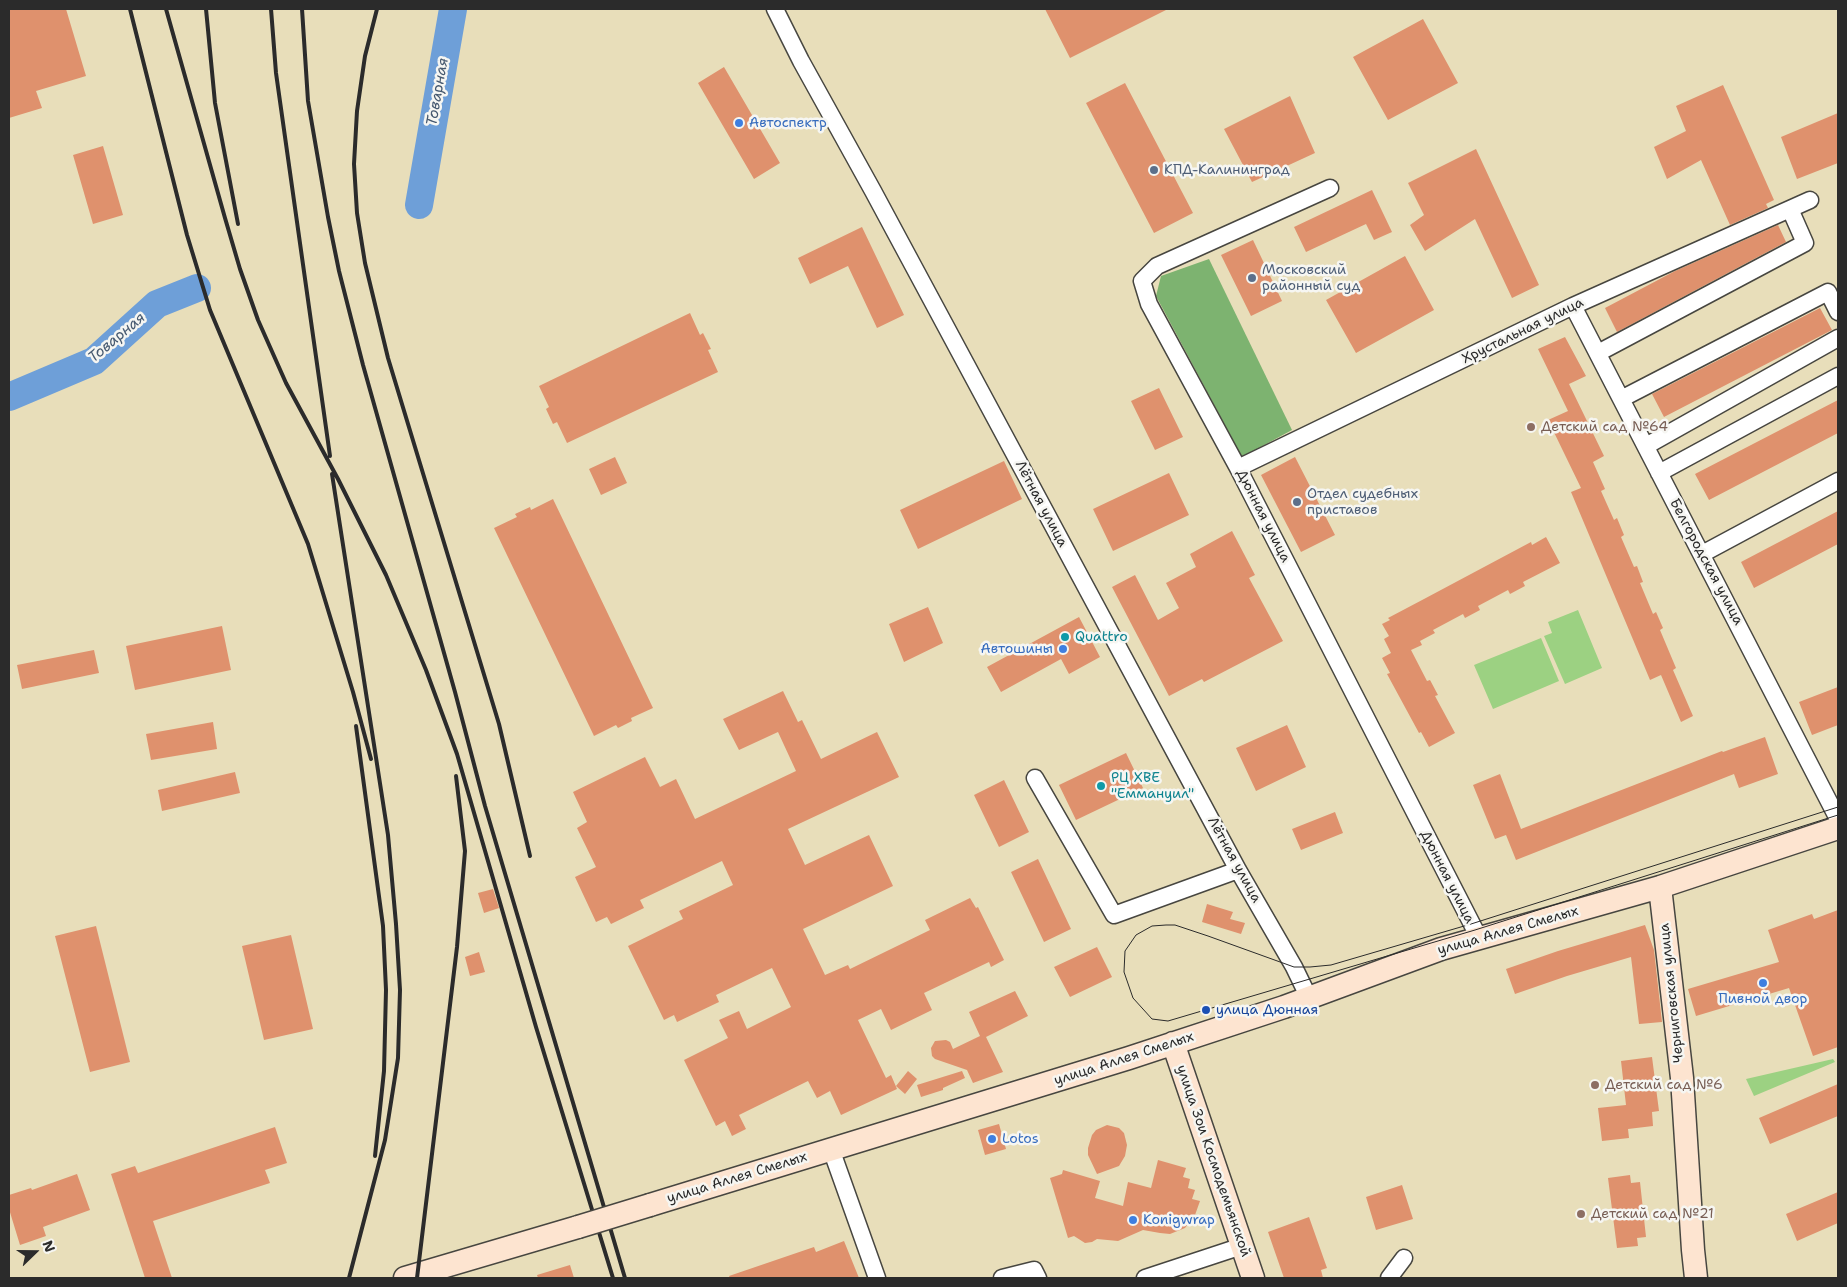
<!DOCTYPE html>
<html>
<head>
<meta charset="utf-8">
<style>
  body { margin:0 }
  #map { position:relative; width:1847px; height:1287px; overflow:hidden; background:#e8deba; font-family:"Shantell Sans",sans-serif }
  canvas { display:block }
  .frame { position:absolute; inset:0; border:10px solid #2b2b2b; pointer-events:none }
  .north { position:absolute; left:10px; top:1227px; width:50px; height:50px; -webkit-text-stroke:4px #f6f6f2; paint-order:stroke; rotate:68deg; font-size:14px; font-weight:700; line-height:20px; text-align:center; color:#2b2b2b }
  .north::after { content:''; display:block; margin:auto; width:18px; height:22px; background:#2b2b2b; clip-path:polygon(50% 0,100% 100%,50% 72%,0 100%) }
</style>
</head>
<body>
<div id="map">
<canvas width="1847" height="1287"></canvas>
<div class="frame"></div>
<div class="north">N</div>
</div>
<script>
const c = document.querySelector('canvas').getContext('2d');
c.lineJoin = 'round';
function paint(path, color) {
  c.fillStyle = color;
  c.fill(path, 'evenodd');
}
function toPath(rows) {
  const path = new Path2D();
  for (const r of rows) {
    path.moveTo(r[0], r[1]);
    for (let i = 2; i < r.length; i += 2) path.lineTo(r[i], r[i + 1]);
  }
  return path;
}
function trace(path, color, width, dash) {
  c.strokeStyle = color;
  c.lineWidth = width;
  c.lineCap = dash ? 'butt' : 'round';
  c.setLineDash(dash || []);
  c.stroke(path);
}
function write(font, color, halo, rows, align = 'center') {
  c.font = font + ' "Shantell Sans",sans-serif';
  c.lineWidth = 5;
  c.setLineDash([]);
  c.textBaseline = 'middle';
  c.strokeStyle = halo;
  c.fillStyle = color;
  for (const [text, x, y, turn = 0] of rows) {
    c.save();
    c.translate(x, y);
    c.rotate((+turn || 0) * Math.PI / 180);
    c.textAlign = isNaN(turn) ? turn : align;
    if (halo) c.strokeText(text, 0, 0);
    c.fillText(text, 0, 0);
    c.restore();
  }
}
paint(toPath([
  [1578,610,1602,668,1565,684,1544,636,1552,633,1548,622],
  [1541,638,1559,681,1493,709,1474,665],
  [1833,1059,1835,1062,1754,1096,1746,1079]
]), '#9cd182');
paint(toPath([
  [1209,259,1292,430,1242,457,1156,296,1161,276]
]), '#7db370');
trace(toPath([
  [419,205,453,9],
  [9,397,94,361,157,304,197,288]
]), '#6e9fd8', 28);
paint(toPath([
  [9,9,66,9,86,76,36,91,42,108,9,118],
  [1045,9,1168,9,1070,58],
  [1423,19,1458,83,1388,120,1353,57],
  [724,67,780,163,754,179,698,83],
  [1125,83,1193,213,1154,233,1086,103],
  [1723,85,1774,200,1766,204,1768,208,1730,225,1701,160,1667,179,1654,147,1686,131,1676,106],
  [1290,96,1315,153,1252,182,1224,129],
  [1838,113,1838,163,1797,179,1781,137],
  [103,146,123,215,93,224,73,155],
  [1476,149,1539,285,1512,298,1475,219,1425,251,1410,225,1424,215,1408,183],
  [1372,190,1392,232,1374,240,1366,224,1306,252,1294,227],
  [1778,225,1786,242,1617,332,1605,308,1675,271],
  [862,227,904,315,877,328,848,266,810,284,798,258],
  [1253,240,1282,301,1251,316,1221,255],
  [1405,256,1434,310,1356,353,1326,300],
  [1820,308,1832,330,1664,417,1652,394],
  [690,313,700,335,703,333,711,349,708,350,718,372,567,443,557,422,553,424,546,409,549,407,539,386],
  [1565,337,1586,376,1569,384,1604,456,1593,462,1605,489,1601,491,1614,520,1617,518,1624,535,1621,537,1634,567,1637,566,1643,582,1640,583,1653,614,1656,612,1663,628,1660,630,1676,668,1673,670,1693,716,1681,722,1661,675,1650,680,1571,492,1581,488,1548,420,1568,411,1538,349],
  [1159,388,1183,437,1155,450,1131,401],
  [1838,400,1838,433,1709,500,1695,474],
  [615,457,627,483,601,495,589,469],
  [1295,457,1335,535,1301,552,1261,475],
  [1004,461,1022,499,918,549,900,510],
  [1169,473,1189,515,1113,551,1093,509],
  [553,499,653,708,631,718,632,721,618,728,616,725,594,736,494,528,517,517,515,514,530,507,531,510],
  [1838,511,1838,544,1754,588,1741,562],
  [1232,531,1255,575,1249,578,1283,641,1204,682,1202,679,1169,696,1112,587,1135,575,1158,620,1179,608,1166,583,1196,567,1190,554],
  [1546,537,1560,563,1523,582,1525,586,1510,594,1508,590,1478,606,1480,610,1465,618,1463,614,1433,630,1435,633,1420,641,1422,645,1411,650,1427,681,1430,680,1438,695,1435,696,1455,733,1429,747,1421,732,1419,733,1387,674,1390,673,1382,658,1391,653,1384,639,1389,636,1382,624,1390,620,1388,618,1424,599,1531,542,1532,545],
  [928,607,943,643,904,662,889,624],
  [1079,617,1100,657,1069,674,1061,659,1001,692,987,667],
  [222,626,231,670,135,690,126,646],
  [94,650,99,673,22,689,17,665],
  [1838,687,1838,725,1812,735,1799,702],
  [783,691,798,722,802,720,821,759,877,732,899,777,788,829,805,865,869,835,893,886,803,929,825,975,848,965,850,969,930,930,925,920,970,898,976,908,978,907,1004,960,991,967,989,962,924,993,932,1010,891,1030,881,1009,858,1020,886,1078,891,1075,897,1089,841,1115,830,1091,817,1098,808,1081,739,1115,746,1129,732,1136,725,1121,716,1126,684,1060,728,1038,719,1020,739,1011,747,1029,791,1007,772,968,716,995,719,1002,677,1022,674,1015,664,1020,628,946,683,919,679,911,733,885,722,861,640,900,644,908,611,924,607,917,596,922,575,877,596,867,577,828,587,822,573,792,645,757,660,787,676,779,695,819,796,771,778,732,739,750,723,719],
  [213,722,217,749,151,760,146,734],
  [1287,725,1306,767,1256,791,1236,748],
  [1765,737,1778,774,1739,788,1734,774,1516,860,1506,835,1495,839,1473,785,1500,774,1521,829,1722,751,1723,752],
  [1126,753,1143,788,1076,820,1059,785],
  [235,772,240,793,162,811,158,790],
  [1004,780,1029,832,999,847,974,795],
  [1335,812,1343,833,1301,850,1292,829],
  [1038,859,1071,929,1044,942,1011,872],
  [493,889,499,908,484,913,478,893],
  [1207,904,1233,912,1230,919,1245,923,1241,934,1202,922],
  [1838,910,1838,1047,1813,1056,1789,988,1696,1016,1688,989,1779,962,1768,930,1812,914,1814,919],
  [1645,925,1654,950,1662,1022,1639,1024,1631,957,1567,976,1515,994,1506,969,1558,951],
  [96,926,130,1062,90,1072,55,936],
  [291,935,313,1029,264,1040,242,946],
  [1097,947,1112,977,1070,997,1054,967],
  [479,952,485,972,470,976,465,957],
  [1015,991,1028,1016,986,1037,1003,1072,973,1083,967,1070,935,1059,932,1056,931,1048,935,1041,946,1040,950,1042,953,1049,980,1036,969,1012],
  [1652,1057,1659,1111,1652,1112,1653,1126,1628,1129,1629,1138,1602,1141,1598,1108,1626,1105,1621,1061],
  [908,1071,917,1079,905,1094,896,1086],
  [962,1071,965,1078,943,1088,943,1090,921,1097,917,1085],
  [1838,1084,1838,1116,1770,1144,1759,1118],
  [999,1124,1006,1149,985,1155,978,1130],
  [1107,1125,1119,1128,1124,1133,1127,1145,1125,1156,1119,1166,1097,1174,1088,1155,1088,1148,1092,1135,1096,1130],
  [275,1127,287,1163,265,1170,270,1183,153,1221,172,1278,145,1278,111,1174,135,1166,138,1173],
  [1158,1160,1186,1168,1183,1177,1190,1179,1188,1188,1195,1190,1192,1199,1200,1201,1195,1215,1185,1228,1170,1234,1160,1233,1143,1230,1118,1241,1097,1239,1092,1242,1085,1243,1074,1236,1068,1238,1050,1178,1062,1174,1063,1170,1100,1181,1095,1198,1123,1206,1128,1182,1151,1188],
  [77,1174,90,1210,43,1227,46,1236,20,1245,9,1209,9,1195,31,1188,32,1190],
  [1630,1175,1631,1183,1640,1182,1646,1237,1637,1238,1638,1246,1617,1248,1608,1178],
  [1402,1185,1413,1219,1376,1230,1366,1197],
  [1838,1192,1838,1223,1797,1241,1786,1214],
  [1309,1217,1327,1268,1321,1270,1323,1278,1284,1278,1268,1232],
  [844,1241,859,1278,730,1278,729,1276,814,1247,816,1252],
  [570,1265,574,1278,538,1278,537,1275]
]), '#df916d');
const minor = toPath([
  [775,9,801,61,873,191,1238,870,1294,967,1309,998],
  [1330,188,1157,266,1142,281,1149,304,1238,468,1475,930,1478,939],
  [1573,306,1838,819],
  [1598,353,1805,243,1790,209],
  [1621,399,1828,292,1838,312],
  [1646,446,1838,338],
  [1238,468,1573,306,1810,200],
  [1659,473,1838,376],
  [1702,554,1838,481],
  [1035,778,1114,915,1238,870],
  [831,1149,877,1278],
  [1002,1278,1034,1270,1038,1278],
  [1145,1278,1242,1246],
  [1389,1278,1404,1258]
]);
const secondary = toPath([
  [1660,887,1682,1078,1693,1250,1696,1278],
  [1173,1043,1253,1278],
  [650,1205,1129,1058,1284,1007,1441,949,1660,887,1838,828],
  [405,1278,578,1227]
]);
trace(minor, '#474640', 19);
trace(secondary, '#474640', 25);
trace(minor, '#fff', 16);
trace(secondary, '#fde4d0', 22);
trace(toPath([
  [1838,807,1471,924,1331,965,1310,967,1294,967,1208,936,1175,925,1166,925,1152,926,1136,935,1125,951,1124,972,1133,998,1152,1019,1168,1021,1475,930,1838,815]
]), '#2b2b2b', 1);
trace(toPath([
  [130,9,187,235,210,310,308,544,353,692,371,759],
  [166,9,225,218,240,269,258,320,286,383,338,479,386,575,426,670,457,754,536,1027,613,1278],
  [206,9,215,103,238,224],
  [271,9,276,73,330,456],
  [302,9,308,101,328,217,339,271,363,365,455,692,485,806,625,1278],
  [377,9,365,56,357,111,354,164,357,213,365,263,388,358,499,724,530,856],
  [332,474,388,835,396,924,400,990,398,1058,385,1140,349,1278],
  [356,726,383,926,386,990,384,1071,375,1156],
  [417,1278,457,947,465,851,456,776]
]), '#2b2b2b', 4);
const secondaryBridge = toPath([
  [578,1227,650,1205]
]);
trace(secondaryBridge, '#474640', 25, []);
trace(secondaryBridge, '#fde4d0', 22);
for (const [x, y, r, color] of [
  [739,123,5,"#3f7fe0"],
  [1154,170,5,"#5c6f8a"],
  [1252,278,5,"#5c6f8a"],
  [1531,427,5,"#8d6e63"],
  [1297,502,5,"#5c6f8a"],
  [1065,637,5,"#0f9aa8"],
  [1063,649,5,"#3f7fe0"],
  [1101,786,5,"#0f9aa8"],
  [1763,983,5,"#3f7fe0"],
  [1206,1010,5,"#1a4fb4"],
  [1595,1085,5,"#8d6e63"],
  [992,1139,5,"#3f7fe0"],
  [1581,1214,5,"#8d6e63"],
  [1133,1220,5,"#3f7fe0"]
]) {
  const dot = new Path2D();
  dot.arc(x, y, r, 0, 2 * Math.PI);
  c.fillStyle = color;
  c.fill(dot);
  trace(dot, '#f6f6f2', 2);
}
write('14px', '#366cbe', '#f6f6f2', [
  ["Автоспектр",749,123],
  ["Автошины",1053,649,"right"],
  ["Пивной двор",1763,999,"center"],
  ["Lotos",1002,1139],
  ["Konigwrap",1143,1220]
], 'left');
write('14px', '#4e5e75', '#f6f6f2', [
  ["КПД-Калининград",1164,170],
  ["Московский",1262,270],
  ["районный суд",1262,286],
  ["Отдел судебных",1307,494],
  ["приставов",1307,510]
], 'left');
write('14px', '#2b2b2b', '#f6f6f2', [
  ["Хрустальная улица",1523,331,-26],
  ["Лётная улица",1041,504,62],
  ["Дюнная улица",1263,516,63],
  ["Белгородская улица",1706,562,62],
  ["Лётная улица",1234,860,61],
  ["Дюнная улица",1447,877,63],
  ["улица Аллея Смелых",1508,931,-16],
  ["Черниговская улица",1672,993,-96],
  ["улица Аллея Смелых",1124,1059,-18],
  ["улица Зои Космодемьянской",1213,1161,71],
  ["улица Аллея Смелых",737,1178,-17]
]);
write('14px', '#785e54', '#f6f6f2', [
  ["Детский сад №64",1541,427],
  ["Детский сад №6",1605,1085],
  ["Детский сад №21",1591,1214]
], 'left');
write('14px', '#0d838f', '#f6f6f2', [
  ["Quattro",1075,637],
  ["РЦ ХВЕ",1111,778],
  ["\"Еммануил\"",1111,794]
], 'left');
write('14px', '#164399', '#f6f6f2', [
  ["улица Дюнная",1216,1010]
], 'left');
write('italic 15px', '#465970', '#f6f6f2', [
  ["Товарная",438,92,-80],
  ["Товарная",117,338,-40]
]);
</script>
</body>
</html>
